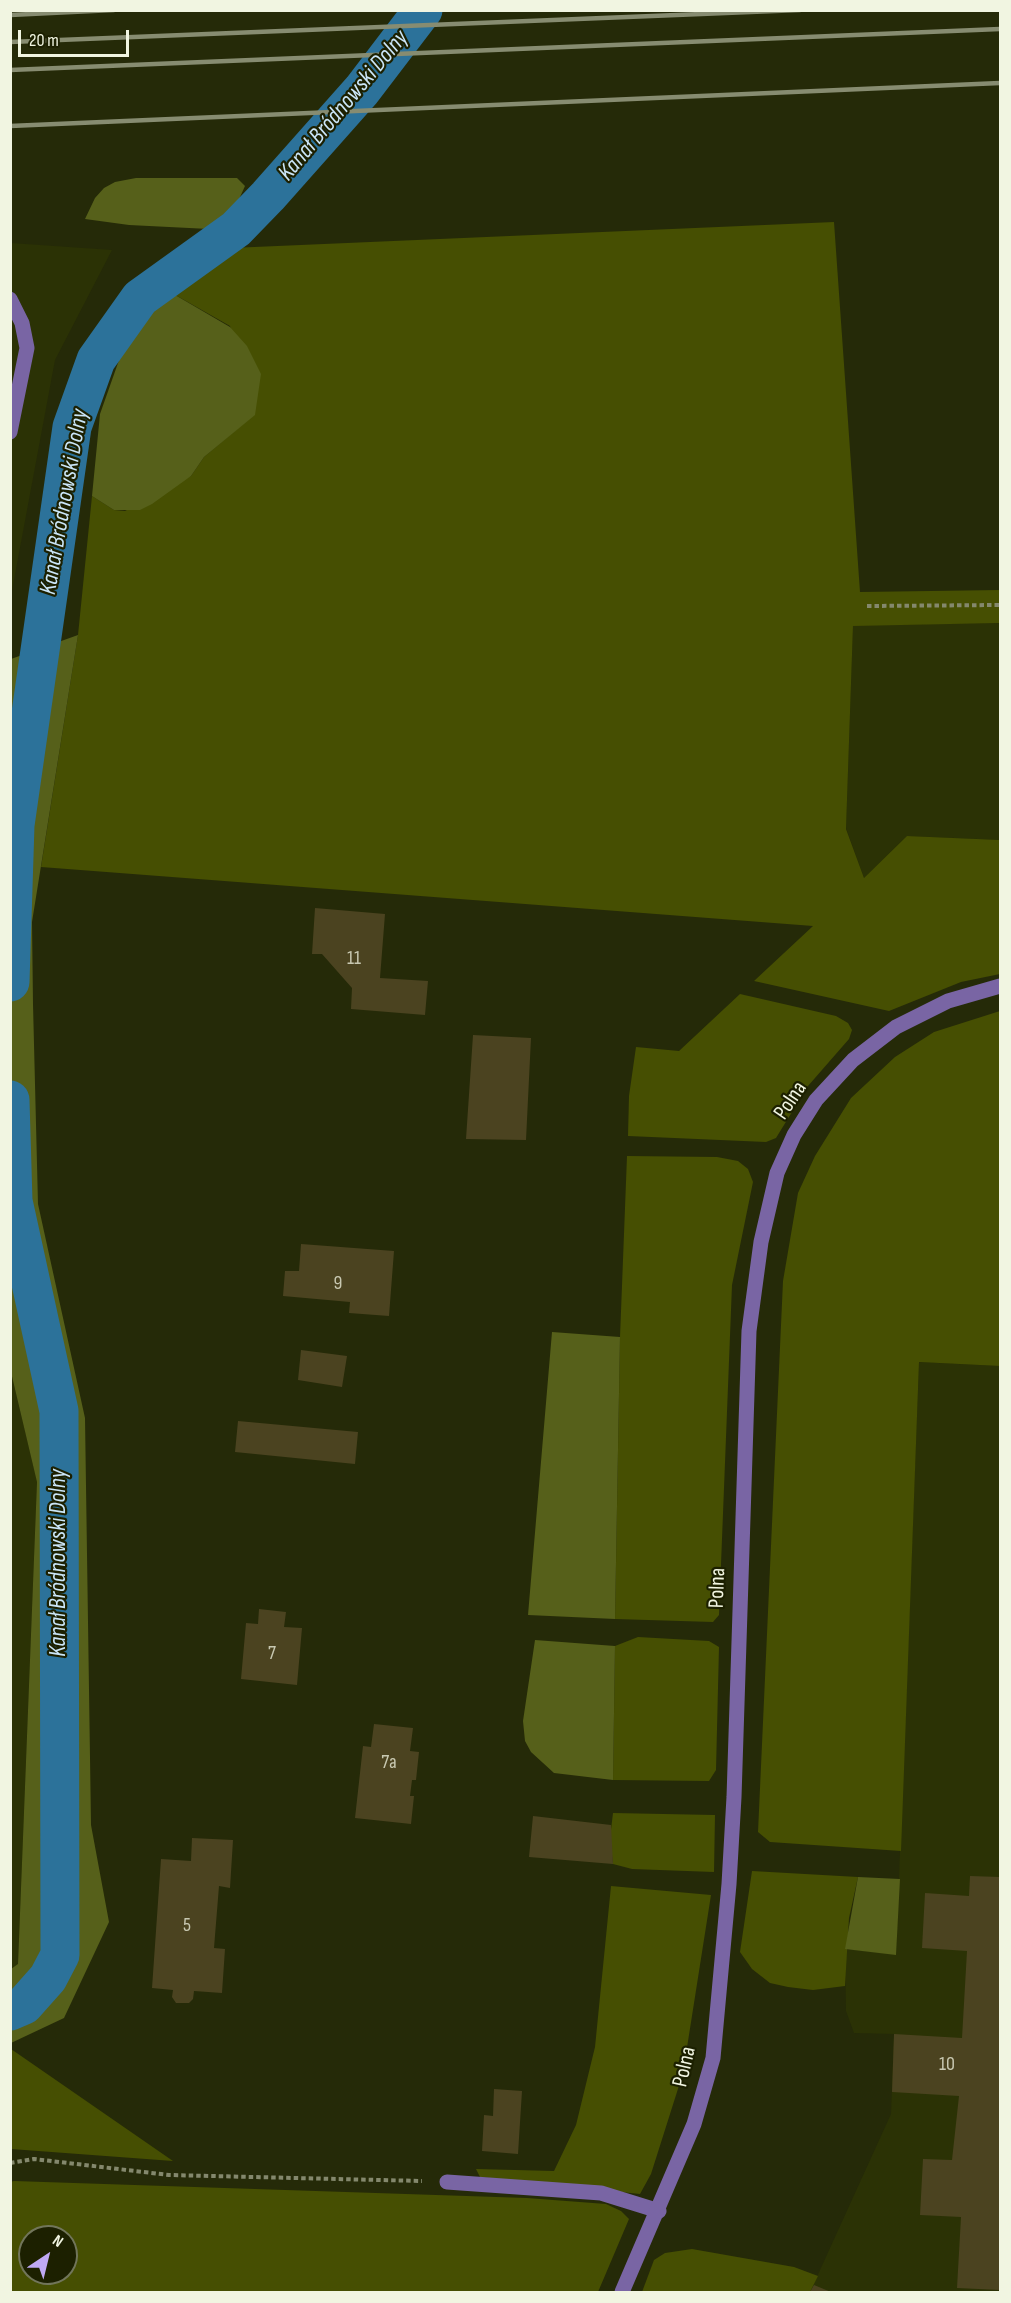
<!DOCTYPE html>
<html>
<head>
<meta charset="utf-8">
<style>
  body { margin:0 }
  #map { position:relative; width:1011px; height:2303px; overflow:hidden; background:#252a08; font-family:"Sofia Sans Condensed",sans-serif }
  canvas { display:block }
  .frame { position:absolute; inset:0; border:12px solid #f1f5e1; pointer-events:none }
  .north { position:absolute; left:18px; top:2225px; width:60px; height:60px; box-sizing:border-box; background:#1c2000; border:2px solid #71755a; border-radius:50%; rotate:35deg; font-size:16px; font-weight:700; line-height:24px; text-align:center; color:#f1f5e1 }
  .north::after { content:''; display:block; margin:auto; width:21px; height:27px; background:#bfa9f4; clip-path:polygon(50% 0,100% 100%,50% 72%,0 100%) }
  .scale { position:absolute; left:18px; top:30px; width:111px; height:27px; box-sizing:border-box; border:3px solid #f1f5e1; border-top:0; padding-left:8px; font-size:18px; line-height:21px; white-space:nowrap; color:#f1f5e1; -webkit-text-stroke:4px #1c2000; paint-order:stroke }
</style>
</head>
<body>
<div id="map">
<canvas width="1011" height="2303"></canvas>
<div class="frame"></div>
<div class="north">N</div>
<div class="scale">20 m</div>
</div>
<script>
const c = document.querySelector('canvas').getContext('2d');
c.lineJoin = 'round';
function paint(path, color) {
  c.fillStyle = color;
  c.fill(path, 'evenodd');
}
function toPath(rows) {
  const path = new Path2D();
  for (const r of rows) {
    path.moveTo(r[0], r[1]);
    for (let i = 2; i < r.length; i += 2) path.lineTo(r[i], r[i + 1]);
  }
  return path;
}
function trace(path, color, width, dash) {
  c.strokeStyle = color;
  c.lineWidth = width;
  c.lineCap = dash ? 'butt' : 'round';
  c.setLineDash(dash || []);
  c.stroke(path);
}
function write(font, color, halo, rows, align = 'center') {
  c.font = font + ' "Sofia Sans Condensed",sans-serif';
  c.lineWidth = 4.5;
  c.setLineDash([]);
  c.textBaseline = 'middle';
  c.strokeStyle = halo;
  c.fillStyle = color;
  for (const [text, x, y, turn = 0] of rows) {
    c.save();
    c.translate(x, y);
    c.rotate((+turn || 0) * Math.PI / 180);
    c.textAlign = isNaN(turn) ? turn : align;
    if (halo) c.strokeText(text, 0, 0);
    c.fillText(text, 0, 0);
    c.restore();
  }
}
paint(toPath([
  [11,243,112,250,55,360,11,596],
  [1000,623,1000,840,907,836,864,878,846,828,853,625],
  [919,1362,1000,1366,1000,2292,810,2292,891,2114,894,2034,854,2033,846,2011,845,1949,896,1954],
  [10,1368,37,1481,18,1965,11,1969]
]), '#2b3205');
paint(toPath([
  [834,222,860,592,1000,590,1000,623,853,626,846,829,864,878,907,836,1000,840,1000,974,961,982,889,1011,754,981,813,926,41,867,78,635,92,496,114,510,125,511,191,476,204,457,255,414,230,326,170,292,231,248],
  [740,994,836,1016,848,1023,852,1030,849,1039,808,1086,776,1138,766,1142,628,1136,629,1096,636,1047,679,1051],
  [1000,1011,1000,1366,919,1362,901,1851,770,1842,758,1832,783,1281,798,1193,815,1156,851,1098,895,1057,934,1032],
  [627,1156,717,1157,738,1161,748,1169,753,1182,732,1285,719,1615,713,1622,615,1619,620,1337],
  [638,1637,709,1641,719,1647,716,1770,709,1781,613,1780,615,1646],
  [613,1813,715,1815,714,1872,632,1869,613,1864,610,1838],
  [752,1871,858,1877,849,1918,845,1986,813,1990,788,1987,770,1983,752,1969,740,1952],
  [611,1886,711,1895,683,2073,651,2174,640,2194,480,2177,476,2169,554,2171,576,2125,595,2047],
  [11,2049,173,2161,11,2149],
  [14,2181,527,2198,606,2204,621,2211,629,2219,598,2292,11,2292,10,2182],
  [30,2237,66,2237,66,2273,30,2273],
  [692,2249,794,2267,818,2276,810,2292,642,2292,654,2260,665,2253]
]), '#464f02');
paint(toPath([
  [136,178,237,178,245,186,232,215,209,229,129,225,85,219,95,198,104,188,115,182],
  [170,292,230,327,247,346,261,374,255,415,204,457,191,476,152,504,140,510,114,510,92,496,100,414,124,346,140,321],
  [78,635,32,922,33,1004,38,1204,85,1418,91,1825,109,1922,64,2018,11,2043,11,1969,18,1964,37,1482,10,1368,11,659],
  [552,1332,620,1337,615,1619,528,1615],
  [535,1640,615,1646,613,1780,554,1773,531,1752,525,1741,523,1721],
  [858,1877,900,1879,896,1955,845,1949]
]), '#56601a');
trace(toPath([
  [10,982,15,825,72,427,96,360,140,298,236,229,268,196,362,90,423,10],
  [10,1100,13,1201,59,1411,60,1955,48,1978,24,2005,10,2011]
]), '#2c729a', 39);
paint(toPath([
  [315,908,385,914,380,978,428,981,425,1015,351,1009,352,988,322,954,312,954],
  [473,1035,531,1038,526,1140,466,1139],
  [301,1244,394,1251,389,1316,349,1313,350,1302,283,1296,285,1271,299,1271],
  [301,1350,347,1356,342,1387,298,1380],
  [238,1421,358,1432,355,1464,235,1452],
  [259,1609,286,1612,284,1627,302,1628,297,1685,241,1679,246,1623,258,1624],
  [374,1724,413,1728,410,1751,419,1752,416,1780,412,1780,410,1796,414,1796,411,1824,355,1818,363,1746,371,1747],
  [533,1816,611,1825,613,1864,529,1857],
  [192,1838,233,1840,230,1888,219,1886,214,1948,225,1949,222,1993,194,1991,193,1999,189,2003,176,2003,172,1997,173,1990,152,1988,161,1859,191,1861],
  [970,1876,1000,1877,1000,2290,957,2288,961,2217,920,2215,923,2159,952,2160,959,2096,892,2092,894,2034,962,2038,967,1951,922,1948,925,1893,969,1896],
  [494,2089,522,2091,518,2154,482,2151,484,2115,493,2116],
  [814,2285,831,2292,810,2292]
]), '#4b4320');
trace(toPath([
  [867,606,1000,605],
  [10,2163,34,2159,169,2175,422,2181]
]), '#84886d', 4, [4.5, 3]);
trace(toPath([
  [10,299,22,323,27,348,10,432],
  [447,2182,601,2193,659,2211]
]), '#7965a4', 15);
trace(toPath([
  [622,2292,694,2124,713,2058,729,1884,734,1797,749,1331,761,1242,777,1173,794,1135,816,1100,853,1060,896,1027,948,1001,1000,986]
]), '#7965a4', 15);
trace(toPath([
  [10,15,114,10],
  [10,42,800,10],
  [10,70,1000,29],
  [10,126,1000,83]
]), '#878c71', 4.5);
write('20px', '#c8c8b1', null, [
  ["11",354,959],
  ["9",338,1284],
  ["7",272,1654],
  ["7a",389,1763],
  ["5",187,1926],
  ["10",947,2065]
]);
write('22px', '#f1f5e1', '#1c2000', [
  ["Polna",791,1101,-56],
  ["Polna",718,1588,-88],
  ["Polna",685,2067,-77]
]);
write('italic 24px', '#cbe6f8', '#1c2000', [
  ["Kanał Bródnowski Dolny",344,106,-50],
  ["Kanał Bródnowski Dolny",65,502,-80],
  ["Kanał Bródnowski Dolny",59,1563,-90]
]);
</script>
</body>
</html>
